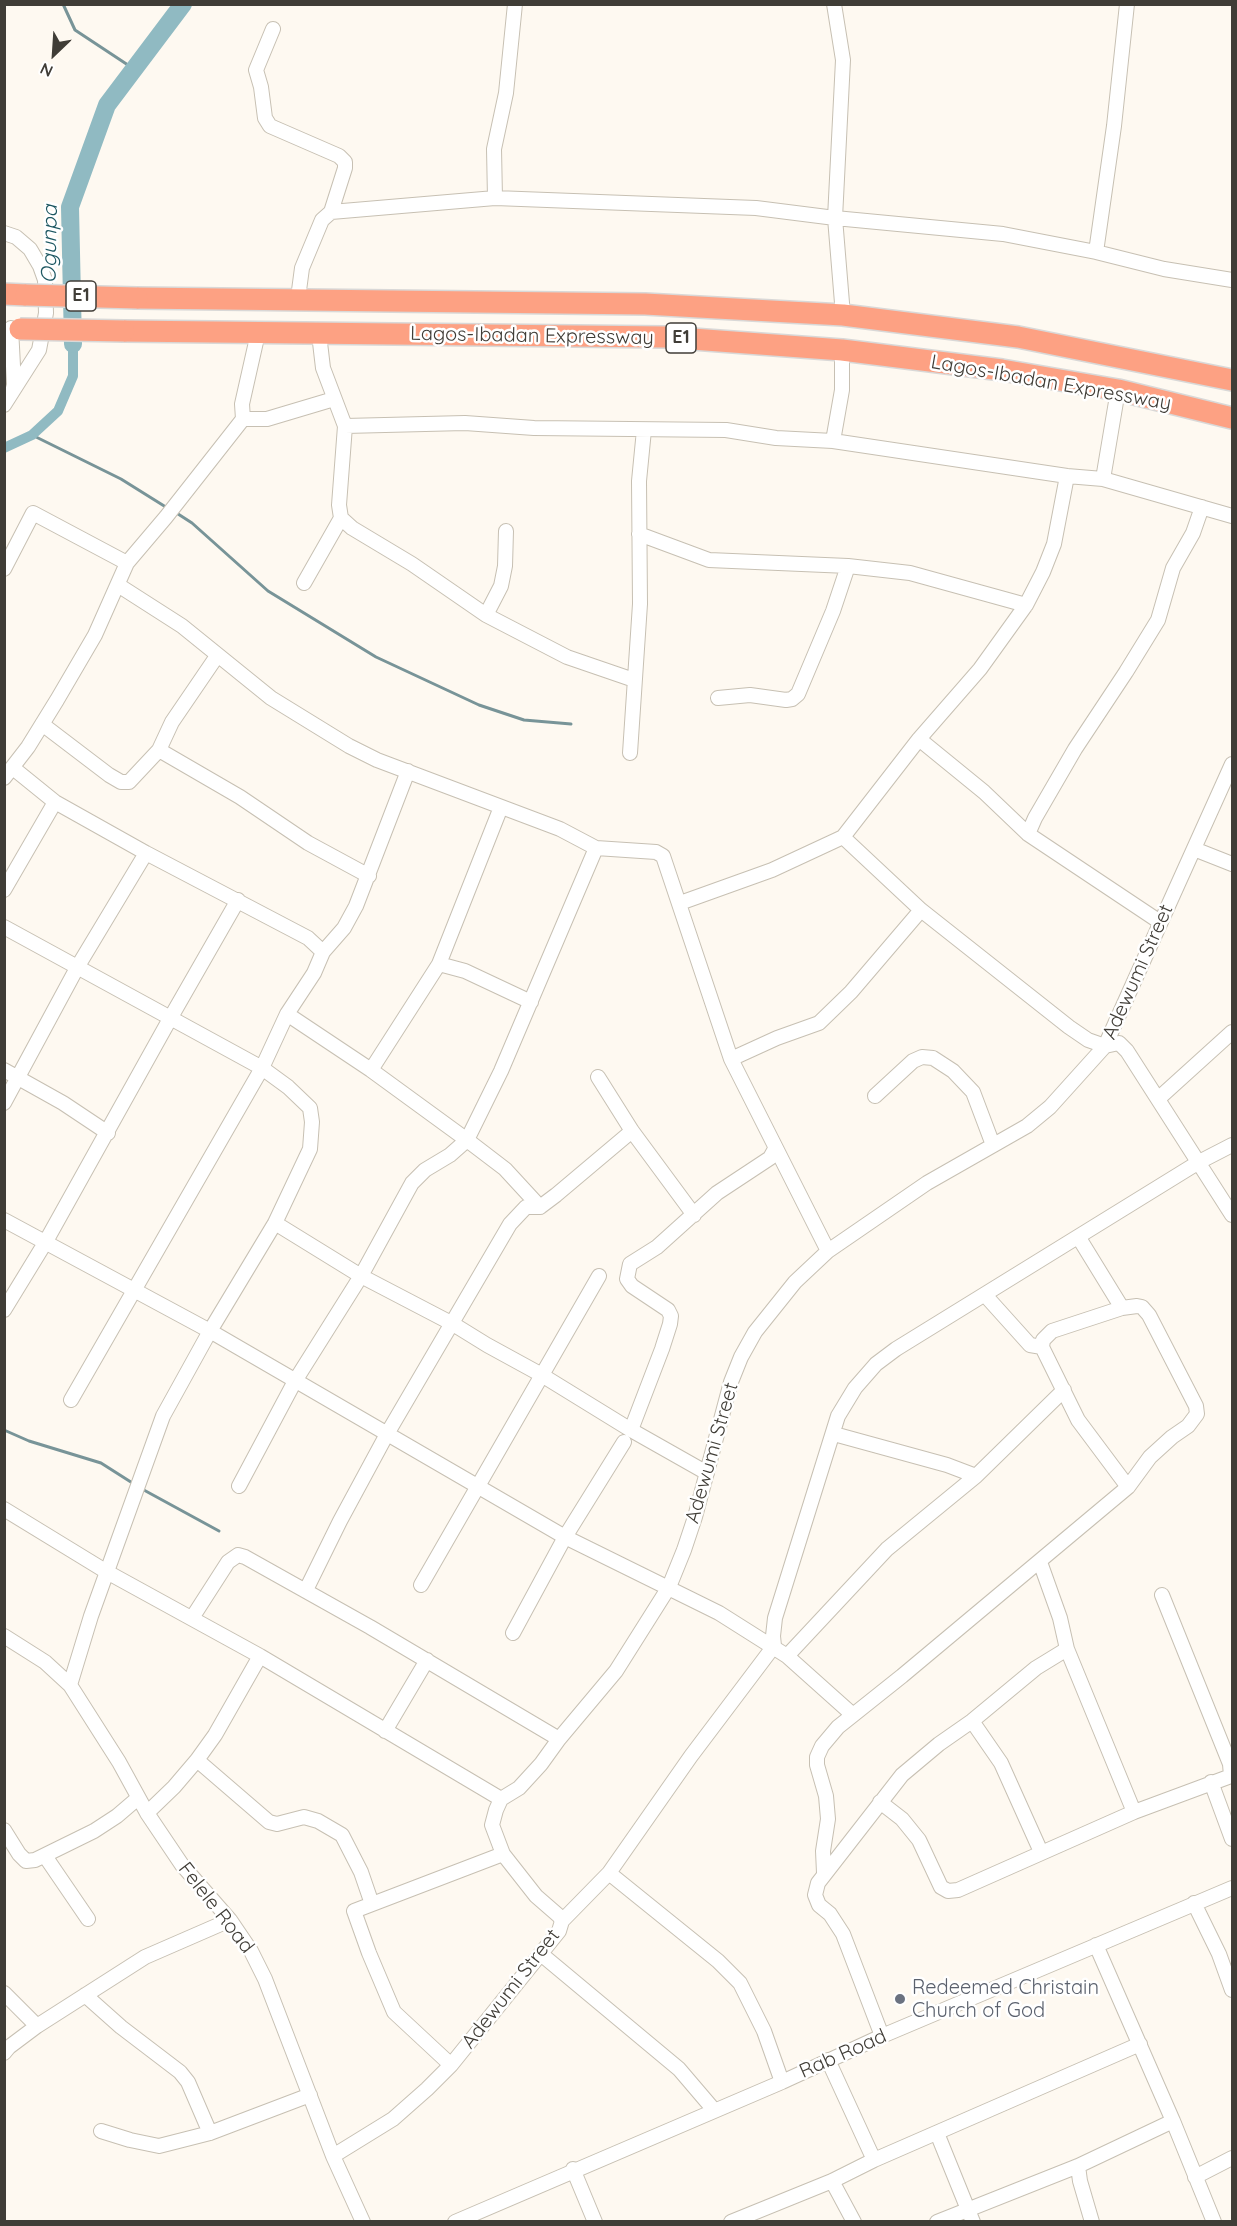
<!DOCTYPE html>
<html>
<head>
<meta charset="utf-8">
<style>
  body { margin:0 }
  #map { position:relative; width:1237px; height:2226px; overflow:hidden; background:#fef9f1; font-family:Quicksand,sans-serif }
  canvas { display:block }
  .frame { position:absolute; inset:0; border:6px solid #403d37; pointer-events:none }
  .north { position:absolute; left:24px; top:24px; width:60px; height:60px; -webkit-text-stroke:4px #fff; paint-order:stroke; rotate:205deg; font-size:16px; font-weight:700; line-height:24px; text-align:center; color:#403d37 }
  .north::after { content:''; display:block; margin:auto; width:21px; height:27px; background:#403d37; clip-path:polygon(50% 0,100% 100%,50% 72%,0 100%) }
</style>
</head>
<body>
<div id="map">
<canvas width="1237" height="2226"></canvas>
<div class="frame"></div>
<div class="north">N</div>
</div>
<script>
const c = document.querySelector('canvas').getContext('2d');
c.lineJoin = 'round';
function toPath(rows) {
  const path = new Path2D();
  for (const r of rows) {
    path.moveTo(r[0], r[1]);
    for (let i = 2; i < r.length; i += 2) path.lineTo(r[i], r[i + 1]);
  }
  return path;
}
function trace(path, color, width, dash) {
  c.strokeStyle = color;
  c.lineWidth = width;
  c.lineCap = dash ? 'butt' : 'round';
  c.setLineDash(dash || []);
  c.stroke(path);
}
function write(font, color, halo, rows, align = 'center') {
  c.font = font + ' Quicksand,sans-serif';
  c.lineWidth = 5;
  c.setLineDash([]);
  c.textBaseline = 'middle';
  c.strokeStyle = halo;
  c.fillStyle = color;
  for (const [text, x, y, turn = 0] of rows) {
    c.save();
    c.translate(x, y);
    c.rotate((+turn || 0) * Math.PI / 180);
    c.textAlign = isNaN(turn) ? turn : align;
    if (halo) c.strokeText(text, 0, 0);
    c.fillText(text, 0, 0);
    c.restore();
  }
}
trace(toPath([
  [63,4,75,30,134,69],
  [32,435,121,479,169,509],
  [175,512,192,523,268,591,376,657,479,705,524,720,571,724],
  [4,1430,29,1441,101,1463,134,1484],
  [142,1489,219,1531]
]), '#789498', 3);
trace(toPath([
  [4,448,32,435,58,411,73,376,73,344]
]), '#90bac2', 10);
trace(toPath([
  [73,344,70,207,107,105,183,4]
]), '#90bac2', 18);
const minor = toPath([
  [834,4,843,60,835,218,843,315],
  [273,29,256,70,261,87,265,118,270,126,339,156,345,162,345,168,331,212],
  [495,198,494,149,506,93,515,4],
  [4,233,16,237,30,249,40,266,45,280,46,313,39,350,4,405],
  [1096,252,1114,126,1127,4],
  [298,298,302,268,322,220,331,212,495,198,756,208,835,218,1003,234,1096,252,1164,269,1232,280],
  [11,328,14,385,12,392],
  [1118,390,1103,479,1232,516],
  [243,419,267,419,334,399],
  [345,426,465,423,534,428,726,430,776,438,833,441,1067,476,1103,479],
  [833,441,842,390,842,350],
  [341,518,352,528,412,564,486,615,567,657,634,680],
  [639,534,709,560,848,566,910,573,1026,605],
  [4,569,33,513,127,563],
  [304,583,341,518,339,505,345,426,323,368,319,334],
  [118,585,182,626,271,698,349,746,377,760,560,829,596,848,656,852,663,856,731,1059,828,1251],
  [486,615,501,586,505,566,506,531],
  [718,698,750,695,786,700,792,699,798,694,833,611,848,566],
  [42,724,109,775,121,782,129,782,159,750,172,722,217,656],
  [919,739,984,792,1028,834,1160,922],
  [159,750,240,797,308,843,369,876],
  [630,753,640,604,639,481,644,430],
  [13,768,55,802,146,853,308,938,323,952],
  [4,778,28,747,57,700,95,635,127,563,166,517,243,419,242,404,258,333],
  [1028,834,1035,818,1075,749,1126,672,1158,620,1173,568,1193,533,1202,507],
  [843,837,921,910,1069,1027,1088,1040,1105,1046,1119,1043,1127,1051,1232,1215],
  [1194,849,1232,864],
  [4,890,55,802],
  [680,903,772,870,843,837,919,739,980,669,1026,605,1043,572,1054,544,1067,476],
  [4,927,262,1068,288,1087,310,1108,312,1122,310,1149,275,1223,210,1331,163,1416,91,1616,70,1685],
  [439,964,465,971,531,1002],
  [287,1014,371,1070,467,1140,505,1169,540,1207],
  [731,1059,777,1038,819,1023,851,992,921,910],
  [4,1070,63,1103,108,1133],
  [371,1070,439,964,501,807],
  [598,1077,632,1131,694,1215],
  [875,1096,913,1061,922,1057,933,1058,953,1071,973,1092,993,1145],
  [1158,1099,1232,1032],
  [4,1103,78,966,146,853],
  [4,1220,210,1331,565,1537,719,1613,787,1656,853,1715],
  [275,1223,361,1276,453,1324,487,1345,540,1374,631,1430,707,1473],
  [1079,1238,1122,1308],
  [985,1295,1030,1345,1042,1347],
  [4,1310,45,1243,171,1017,238,900],
  [71,1400,262,1068,287,1014,314,973,323,952,344,928,356,906,408,771],
  [631,1430,662,1349,670,1324,671,1316,668,1310,632,1286,627,1279,630,1264,657,1247,717,1193,770,1158,775,1149],
  [834,1434,947,1465,976,1476],
  [239,1486,295,1381,361,1276,412,1183,425,1170,450,1155,467,1140,501,1071,596,848],
  [4,1509,107,1572,260,1656,501,1799],
  [1040,1562,1060,1618,1067,1649,1134,1812],
  [421,1585,599,1276],
  [306,1590,340,1521,387,1434,510,1224,526,1207,540,1207,556,1195,632,1131],
  [192,1618,228,1562,238,1555,245,1557,370,1627,559,1739],
  [513,1633,565,1537,624,1442],
  [4,1636,45,1662,70,1685,119,1762,147,1813,182,1865,230,1920,251,1951,265,1979,333,2156,363,2222],
  [787,1656,887,1549,976,1476,1064,1390],
  [972,1721,1001,1763,1041,1852],
  [385,1731,427,1660],
  [197,1760,269,1822,277,1824,304,1817,318,1821,342,1835,361,1872,372,1904],
  [1211,1782,1232,1839],
  [880,1802,902,1819,919,1840,941,1887,948,1891,958,1890,1134,1812,1231,1776,1230,1764,1162,1595],
  [147,1813,174,1787,197,1760,215,1735,260,1656],
  [4,1830,19,1854,26,1861,35,1860,94,1831,117,1816,138,1798],
  [45,1856,88,1919],
  [609,1873,718,1961,740,1983,764,2031,782,2082],
  [824,1873,823,1851,828,1819,826,1796,817,1765,817,1757,822,1746,838,1727,902,1676,1128,1487,1150,1457,1172,1437,1188,1426,1197,1414,1196,1406,1149,1315,1142,1307,1137,1306,1122,1308,1052,1331,1043,1340,1042,1347,1078,1420,1128,1487],
  [1194,1903,1219,1954,1232,1990],
  [562,1921,609,1873,691,1756,774,1646,773,1636,775,1618,838,1416,855,1388,876,1364,896,1349,1199,1162,1232,1145],
  [1096,1945,1173,2121,1214,2222],
  [541,1954,679,2069,714,2110],
  [4,1993,37,2026],
  [85,1995,121,2027,180,2072,188,2082,210,2133],
  [882,2036,843,1934,830,1914,819,1905,815,1895,818,1883,902,1775,939,1744,972,1721,1036,1668,1067,1649],
  [4,2053,9,2047,37,2026,145,1957,230,1920],
  [828,2060,874,2160],
  [451,2065,394,2012,369,1953,354,1911,503,1854],
  [101,2131,130,2140,159,2146,210,2133,310,2095],
  [937,2133,973,2222],
  [333,2156,393,2119,427,2089,451,2065,559,1931,562,1921,559,1916,536,1896,503,1854,492,1825,496,1810,501,1799,519,1788,541,1764,559,1739,616,1671,669,1587,684,1550,695,1517,731,1382,741,1357,755,1332,795,1282,828,1251,927,1183,1027,1126,1050,1107,1105,1046,1232,764],
  [1078,2166,1080,2181,1092,2222],
  [573,2169,595,2222],
  [1195,2177,1232,2158],
  [832,2181,854,2222],
  [455,2222,782,2082,882,2036,1232,1888],
  [731,2222,832,2181,874,2160,1140,2044],
  [937,2222,1078,2166,1173,2121]
]);
const highway = toPath([
  [4,294,26,295],
  [137,298,645,304,843,315,1018,337,1232,380],
  [124,331,665,337,842,350,1002,370,1118,390,1232,418]
]);
trace(minor, '#c7c0b3', 16);
trace(highway, '#d9d8d7', 24);
trace(minor, '#fff', 14);
trace(highway, '#fda183', 21);
const highwayBridge = toPath([
  [26,295,137,298],
  [20,329,124,331]
]);
trace(highwayBridge, '#d9d8d7', 24, []);
trace(highwayBridge, '#fda183', 21);
for (const [x, y, r, color] of [
  [900,1999,6,"#6b7280"]
]) {
  const dot = new Path2D();
  dot.arc(x, y, r, 0, 2 * Math.PI);
  c.fillStyle = color;
  c.fill(dot);
  trace(dot, '#fff', 2);
}
for (const [x, y, w] of [
  [81,296,30],
  [681,338,30]
]) {
  const box = new Path2D();
  box.roundRect(x - w / 2, y - 15, w, 30, 4.5);
  c.fillStyle = '#fff';
  c.fill(box);
  trace(box, '#403d37', 1.5);
}
write('bold 18px', '#403d37', null, [
  ["E1",81,296],
  ["E1",681,338]
]);
write('20px', '#403d37', '#fff', [
  ["Lagos-Ibadan Expressway",532,336,1],
  ["Lagos-Ibadan Expressway",1051,383,10],
  ["Adewumi Street",1138,972,-66],
  ["Adewumi Street",712,1453,-74],
  ["Felele Road",216,1908,52],
  ["Adewumi Street",511,1989,-52],
  ["Rab Road",843,2054,-24]
]);
write('20px', '#5b616d', '#fff', [
  ["Redeemed Christain",912,1988],
  ["Church of God",912,2011]
], 'left');
write('italic 21px', '#1d5761', '#fff', [
  ["Ogunpa",50,244,-89]
]);
</script>
</body>
</html>
